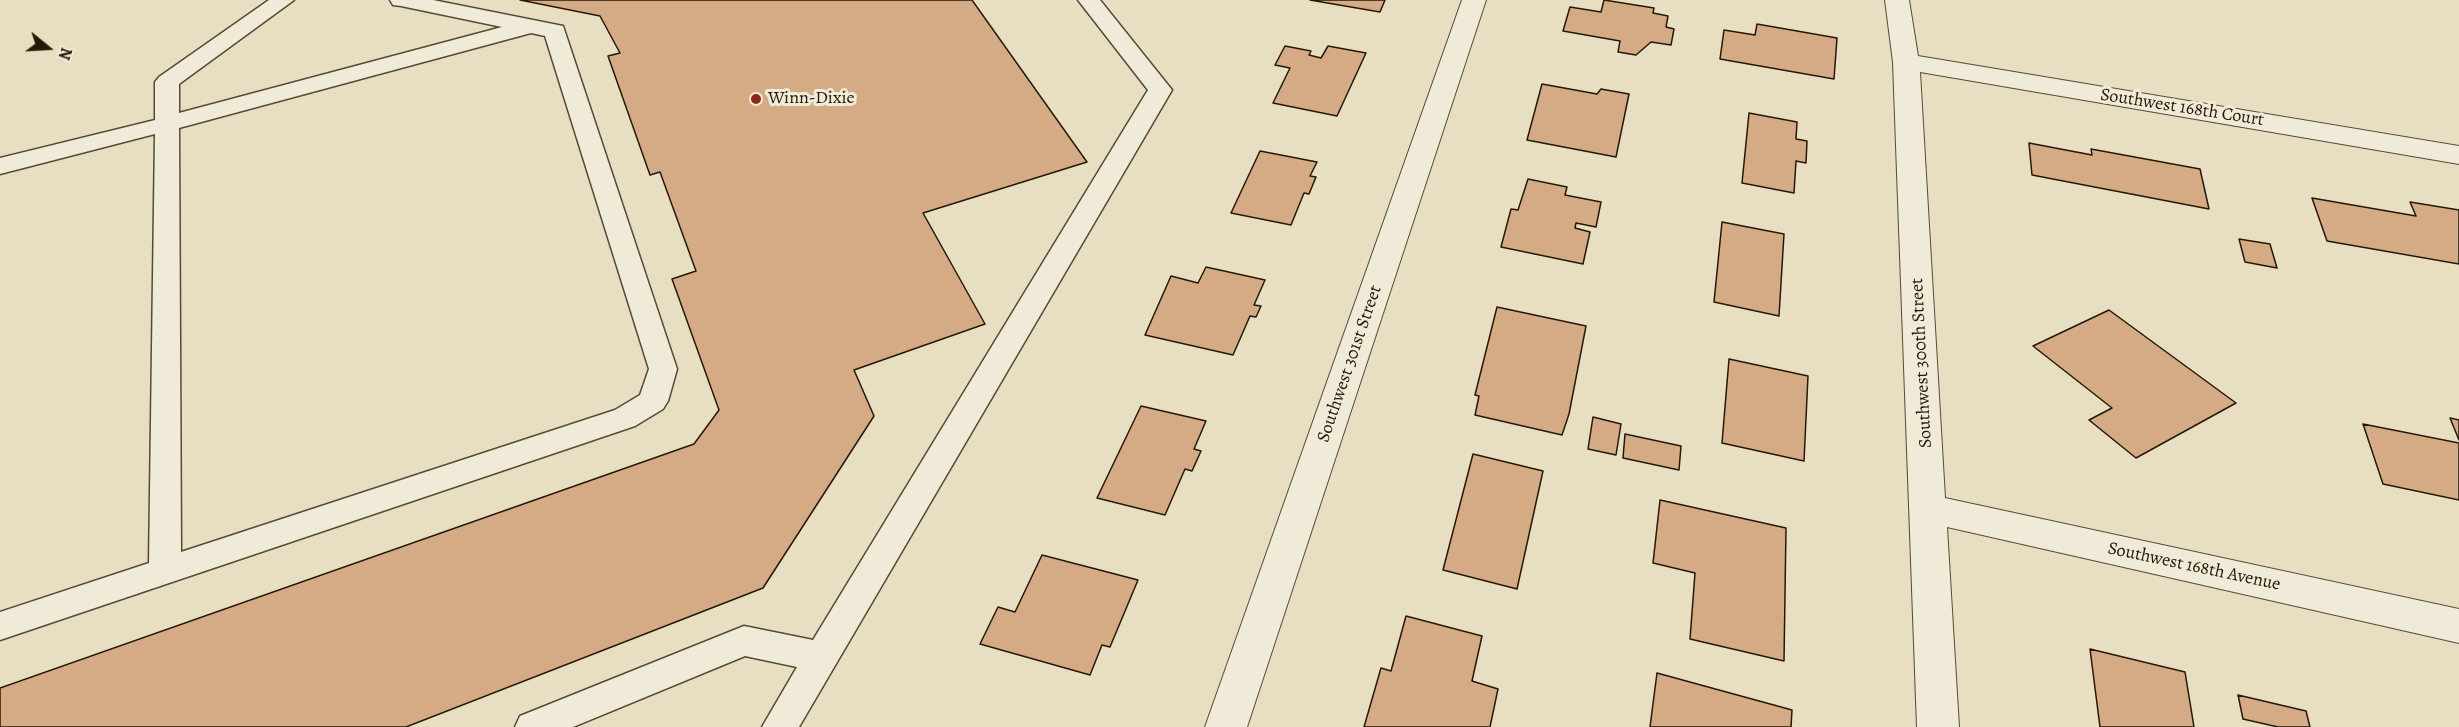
<!DOCTYPE html>
<html>
<head>
<meta charset="utf-8">
<style>
  body { margin:0 }
  #map { position:relative; width:2459px; height:727px; overflow:hidden; background:#e8dfc3; font-family:Alegreya,serif }
  canvas { display:block }
  .north { position:absolute; left:18px; top:18px; width:60px; height:60px; -webkit-text-stroke:4px #f0ead8; paint-order:stroke; rotate:108deg; font-size:16px; font-weight:700; line-height:24px; text-align:center; color:#261806 }
  .north::after { content:''; display:block; margin:auto; width:21px; height:27px; background:#261806; clip-path:polygon(50% 0,100% 100%,50% 72%,0 100%) }
</style>
</head>
<body>
<div id="map">
<canvas width="2459" height="727"></canvas>
<div class="north">N</div>
</div>
<script>
const c = document.querySelector('canvas').getContext('2d');
c.lineJoin = 'round';
function paint(path, color) {
  c.fillStyle = color;
  c.fill(path, 'evenodd');
}
function toPath(rows) {
  const path = new Path2D();
  for (const r of rows) {
    path.moveTo(r[0], r[1]);
    for (let i = 2; i < r.length; i += 2) path.lineTo(r[i], r[i + 1]);
  }
  return path;
}
function trace(path, color, width, dash) {
  c.strokeStyle = color;
  c.lineWidth = width;
  c.lineCap = dash ? 'butt' : 'round';
  c.setLineDash(dash || []);
  c.stroke(path);
}
function write(font, color, halo, rows, align = 'center') {
  c.font = font + ' Alegreya,serif';
  c.lineWidth = 6;
  c.setLineDash([]);
  c.textBaseline = 'middle';
  c.strokeStyle = halo;
  c.fillStyle = color;
  for (const [text, x, y, turn = 0] of rows) {
    c.save();
    c.translate(x, y);
    c.rotate((+turn || 0) * Math.PI / 180);
    c.textAlign = isNaN(turn) ? turn : align;
    if (halo) c.strokeText(text, 0, 0);
    c.fillText(text, 0, 0);
    c.restore();
  }
}
const building = toPath([
  [520,0,972,0,1087,162,923,213,985,324,854,370,874,416,763,588,406,727,0,727,0,688,694,444,719,410,672,279,696,271,660,172,650,175,608,56,620,53,600,16,520,0],
  [1310,0,1385,0,1380,12,1310,0],
  [1604,0,1654,8,1653,13,1668,16,1666,27,1674,29,1671,45,1651,42,1636,55,1618,52,1620,41,1563,31,1570,7,1601,12,1604,0],
  [1757,24,1837,38,1834,79,1720,59,1724,30,1755,35,1757,24],
  [1285,46,1311,51,1309,55,1321,58,1328,46,1366,53,1337,116,1273,103,1290,68,1275,65,1285,46],
  [1542,84,1597,94,1601,89,1629,94,1616,157,1527,140,1542,84],
  [1749,113,1797,122,1796,139,1807,141,1806,163,1796,161,1794,193,1742,183,1749,113],
  [2029,143,2092,155,2091,149,2200,169,2209,209,2032,175,2029,143],
  [1260,151,1317,162,1310,176,1316,177,1309,194,1304,193,1291,225,1231,213,1260,151],
  [1528,179,1567,187,1565,195,1601,202,1596,227,1576,223,1575,228,1590,232,1583,264,1501,247,1511,209,1518,210,1528,179],
  [2312,198,2416,216,2410,202,2459,210,2459,264,2327,241,2312,198],
  [1722,222,1784,234,1779,316,1714,302,1722,222],
  [2239,239,2270,244,2277,268,2245,262,2239,239],
  [1206,267,1265,280,1254,305,1261,306,1256,317,1250,316,1233,355,1145,335,1171,276,1198,283,1206,267],
  [1497,307,1586,326,1569,414,1562,435,1475,415,1479,396,1475,395,1497,307],
  [2109,310,2236,403,2136,458,2089,420,2112,408,2033,346,2109,310],
  [1729,359,1808,376,1804,461,1722,443,1729,359],
  [1141,406,1206,421,1194,449,1201,451,1192,471,1185,469,1165,515,1097,498,1141,406],
  [1593,417,1621,424,1616,455,1588,449,1593,417],
  [2450,418,2459,420,2459,440,2450,418],
  [2363,424,2459,443,2459,500,2383,484,2363,424],
  [1625,434,1681,446,1679,470,1623,458,1625,434],
  [1473,454,1543,471,1517,589,1443,570,1473,454],
  [1660,500,1786,528,1784,661,1690,639,1695,573,1653,563,1660,500],
  [1042,555,1138,580,1110,647,1102,645,1090,675,980,644,998,607,1015,612,1042,555],
  [1406,616,1482,636,1472,681,1498,689,1490,727,1364,727,1381,668,1391,671,1406,616],
  [2090,649,2185,672,2194,727,2100,727,2090,649],
  [1657,673,1792,710,1791,727,1650,727,1657,673],
  [2238,695,2306,711,2310,727,2278,727,2243,719,2238,695]
]);
paint(building, '#d5ab86');
trace(building, '#261806', 1.5);
const lane = toPath([
  [269,0,294,0,179,84,179,113,502,27,401,6,393,5,390,0,433,0,563,26,677,369,668,401,663,409,635,426,0,640,0,612,149,563,155,134,0,174,0,158,155,120,155,82,159,77,269,0],
  [531,33,545,36,649,369,640,395,615,410,181,552,179,128,531,33],
  [1078,0,1100,0,1172,90,799,727,762,727,797,667,745,656,573,727,515,727,520,716,744,626,813,640,1148,90,1078,0]
]);
const street = toPath([
  [1462,0,1486,0,1247,727,1205,727,1462,0],
  [1885,0,1909,0,1918,56,2459,146,2459,164,1920,72,1945,498,2459,609,2459,643,1947,527,1959,727,1917,727,1893,62,1885,0]
]);
trace(lane, '#564a35', 3);
trace(street, '#564a35', 2);
paint(lane, '#f0ead8');
paint(street, '#f0ead8');
for (const [x, y, r, color] of [
  [756,99,6,"#8f2418"]
]) {
  const dot = new Path2D();
  dot.arc(x, y, r, 0, 2 * Math.PI);
  c.fillStyle = color;
  c.fill(dot);
  trace(dot, '#f0ead8', 2);
}
write('18px', '#261806', '#f0ead8', [
  ["Winn-Dixie",768,99]
], 'left');
write('18px', '#261806', '#f0ead8', [
  ["Southwest 168th Court",2182,108,9],
  ["Southwest 300th Street",1922,363,-93],
  ["Southwest 301st Street",1350,364,-71],
  ["Southwest 168th Avenue",2194,567,12]
]);
</script>
</body>
</html>
